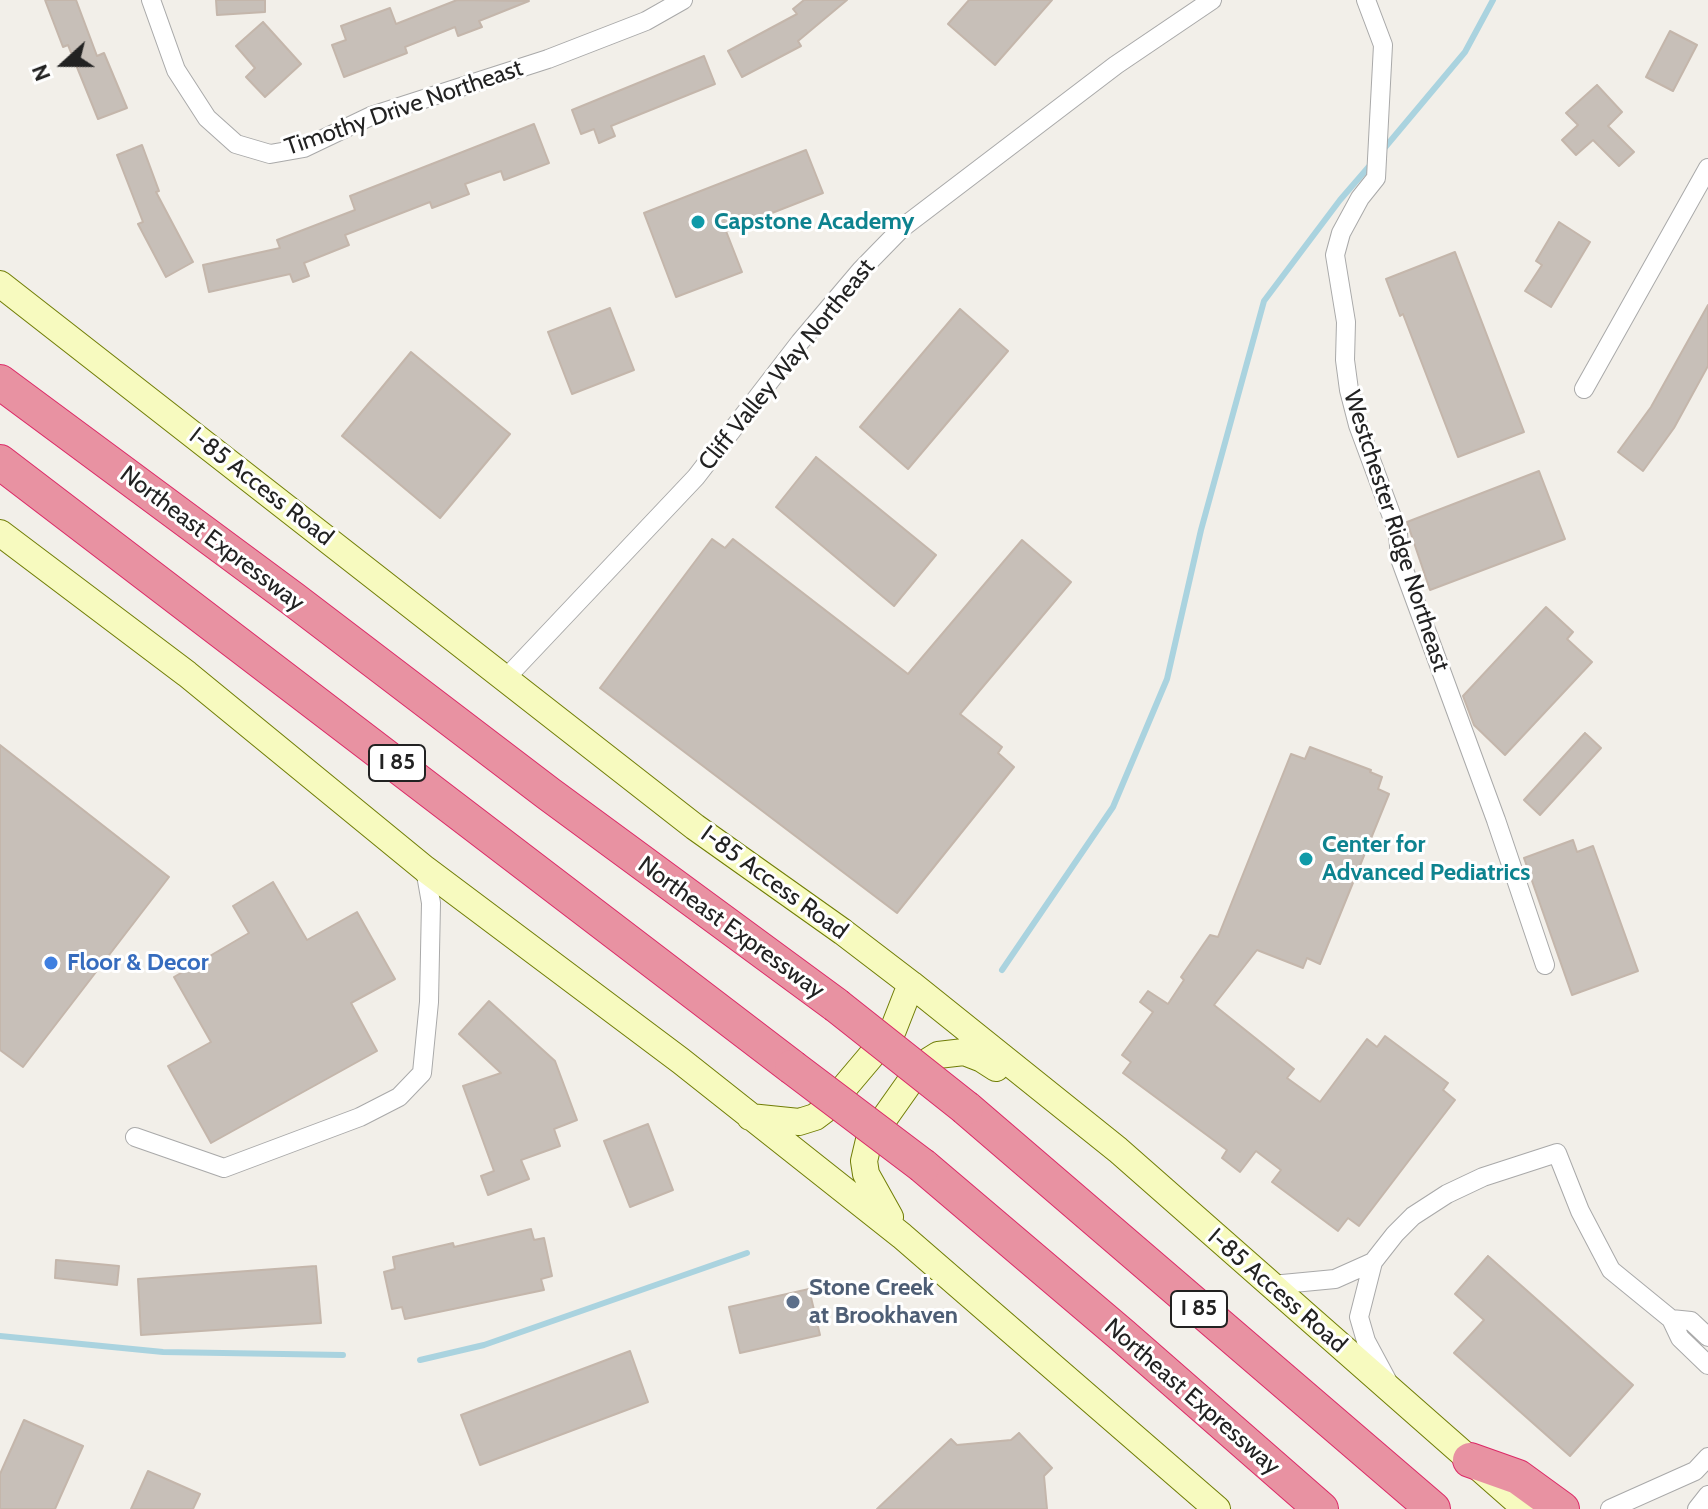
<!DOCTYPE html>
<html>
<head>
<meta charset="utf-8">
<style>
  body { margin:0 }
  #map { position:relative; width:1708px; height:1509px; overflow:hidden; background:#f2efe9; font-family:Cabin,sans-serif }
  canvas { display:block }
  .north { position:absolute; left:24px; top:24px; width:80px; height:80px; -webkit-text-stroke:6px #fff; paint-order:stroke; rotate:249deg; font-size:22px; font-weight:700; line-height:32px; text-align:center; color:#222 }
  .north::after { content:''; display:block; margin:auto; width:28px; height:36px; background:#222; clip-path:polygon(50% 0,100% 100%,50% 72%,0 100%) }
</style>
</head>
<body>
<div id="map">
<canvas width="1708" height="1509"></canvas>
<div class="north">N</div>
</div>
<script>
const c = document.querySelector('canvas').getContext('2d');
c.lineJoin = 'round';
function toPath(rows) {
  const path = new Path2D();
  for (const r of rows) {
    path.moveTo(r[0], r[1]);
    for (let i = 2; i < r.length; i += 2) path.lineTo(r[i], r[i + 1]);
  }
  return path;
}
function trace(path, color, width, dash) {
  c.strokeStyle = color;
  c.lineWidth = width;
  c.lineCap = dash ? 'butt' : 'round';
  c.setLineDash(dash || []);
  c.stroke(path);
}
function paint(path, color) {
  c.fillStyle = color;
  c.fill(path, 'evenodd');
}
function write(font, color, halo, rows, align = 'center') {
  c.font = font + ' Cabin,sans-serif';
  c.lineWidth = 6;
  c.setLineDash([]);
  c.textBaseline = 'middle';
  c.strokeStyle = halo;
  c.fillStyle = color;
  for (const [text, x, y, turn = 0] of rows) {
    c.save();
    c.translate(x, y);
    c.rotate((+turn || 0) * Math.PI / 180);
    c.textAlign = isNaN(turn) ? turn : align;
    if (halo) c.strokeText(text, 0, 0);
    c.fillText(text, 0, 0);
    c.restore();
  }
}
trace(toPath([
  [1382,151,1465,52,1493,0],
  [1002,970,1113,807,1167,679,1201,530,1264,301,1340,200,1372,163],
  [0,1336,163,1352,343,1355],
  [420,1360,484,1345,747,1253]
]), '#aad3df', 6);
const building = toPath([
  [45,0,76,0,97,56,104,53,127,108,98,119,68,45,63,47,45,0],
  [216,0,265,0,265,12,217,15,216,0],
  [457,0,529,1,479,21,482,27,458,36,455,27,405,47,407,53,344,77,332,45,346,40,341,26,390,8,396,24,457,0],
  [804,0,847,0,798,41,801,46,742,77,728,51,797,14,793,9,804,0],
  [969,0,1052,0,995,65,948,24,969,0],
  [263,22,301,64,265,97,246,77,255,68,236,46,263,22],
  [1670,31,1697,45,1673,91,1646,77,1670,31],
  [704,56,715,84,611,126,615,136,599,143,594,129,581,134,572,110,704,56],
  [1597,85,1622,112,1608,126,1634,152,1619,166,1593,140,1576,155,1562,140,1578,125,1566,113,1597,85],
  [534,124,549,163,504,180,501,171,465,184,469,194,432,208,430,202,345,235,349,245,304,263,309,276,293,282,290,274,209,292,203,265,280,248,277,240,355,210,350,196,534,124],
  [142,145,159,191,156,192,193,262,166,277,138,224,143,222,117,155,142,145],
  [806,150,823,193,726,231,742,272,676,297,644,213,806,150],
  [1559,222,1590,242,1551,307,1525,291,1542,265,1536,261,1559,222],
  [1455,252,1524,432,1458,457,1403,314,1400,316,1386,279,1455,252],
  [1708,305,1708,366,1674,428,1643,471,1618,452,1651,407,1708,305],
  [610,308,634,370,572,394,548,332,610,308],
  [960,309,1008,351,908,469,860,427,960,309],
  [411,352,510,434,440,518,342,436,411,352],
  [816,457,936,555,894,606,776,507,816,457],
  [1539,471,1565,539,1430,590,1407,522,1539,471],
  [712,539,725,548,733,539,908,674,1022,540,1071,582,960,714,1002,747,998,753,1014,767,897,913,600,688,712,539],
  [1546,607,1573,632,1567,639,1592,662,1505,755,1474,725,1463,696,1546,607],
  [1585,733,1601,748,1540,815,1524,800,1585,733],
  [0,745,169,877,23,1067,0,1050,0,745],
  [1310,747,1371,770,1370,772,1382,777,1378,789,1389,794,1320,964,1307,958,1303,968,1257,950,1214,1005,1294,1069,1287,1078,1320,1102,1367,1039,1377,1047,1385,1036,1448,1083,1443,1090,1455,1100,1359,1226,1348,1218,1338,1231,1272,1182,1281,1170,1256,1151,1240,1172,1222,1158,1227,1150,1123,1073,1131,1062,1122,1055,1153,1012,1140,1002,1148,991,1168,1004,1184,980,1181,977,1210,935,1218,937,1291,754,1305,759,1310,747],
  [1573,840,1577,852,1593,846,1638,971,1572,995,1524,858,1573,840],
  [273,882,307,940,357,912,395,979,351,1003,377,1051,211,1143,168,1066,211,1042,174,977,249,933,233,906,273,882],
  [489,1001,555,1061,577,1120,554,1129,560,1146,521,1160,529,1179,488,1195,481,1176,494,1171,463,1086,501,1073,459,1034,489,1001],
  [648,1124,673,1190,630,1207,604,1141,648,1124],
  [531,1229,534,1240,544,1238,552,1276,541,1279,544,1290,405,1319,402,1307,392,1309,384,1272,395,1269,393,1257,453,1243,454,1247,531,1229],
  [1488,1256,1633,1385,1570,1456,1454,1353,1484,1320,1455,1294,1488,1256],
  [56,1260,119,1266,117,1285,55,1278,56,1260],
  [316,1266,321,1323,141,1335,138,1279,316,1266],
  [809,1289,820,1335,740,1353,729,1307,809,1289],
  [630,1351,648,1402,480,1465,461,1415,630,1351],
  [24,1420,83,1446,55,1509,0,1509,0,1474,24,1420],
  [1019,1433,1052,1468,1044,1476,1047,1509,877,1509,951,1439,957,1445,1011,1440,1019,1433],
  [148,1471,200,1494,193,1509,131,1509,148,1471]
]);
paint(building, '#c7bfb8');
trace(building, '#c4b6ab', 2);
const street = toPath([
  [151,0,176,70,207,118,236,144,270,154,304,148,371,116,548,59,646,21,683,0],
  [1366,0,1383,45,1376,178,1360,198,1341,233,1335,255,1346,322,1345,360,1349,390,1358,425,1398,533,1400,559,1496,820,1545,965],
  [1584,389,1708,168],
  [506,678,696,477,800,342,861,270,902,228,1116,65,1212,0],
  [135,1137,224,1168,360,1117,399,1097,422,1073,429,1002,431,903,425,869],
  [1272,1285,1335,1279,1373,1262],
  [1671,1319,1691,1321,1708,1337],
  [1387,1380,1366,1341,1359,1317,1373,1262,1395,1234,1413,1216,1447,1194,1483,1177,1557,1153,1580,1211,1611,1270,1671,1319,1680,1338,1708,1365],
  [1610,1509,1695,1471,1708,1457],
  [1697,1509,1708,1495]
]);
const secondary = toPath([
  [0,284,695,827,843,932,911,984,1118,1150,1526,1509],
  [0,533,187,674,425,869,681,1061,902,1236,1217,1509],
  [750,1117,799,1122,815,1117,827,1108,893,1030,911,984],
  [890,1217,866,1174,864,1161,869,1140,922,1065,938,1055,964,1052,982,1059,996,1068]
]);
const highway = toPath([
  [0,382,293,599,549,794,836,1005],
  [0,462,792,1067],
  [966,1108,1433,1509],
  [923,1166,1122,1335,1321,1509],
  [1470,1460,1518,1477,1562,1509]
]);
trace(street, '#a9a9a9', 20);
trace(secondary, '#707d05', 28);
trace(highway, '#dc2a67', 36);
trace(street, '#fff', 18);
trace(secondary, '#f7fabf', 26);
trace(highway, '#e892a2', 34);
const highwayBridge = toPath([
  [836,1005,966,1108],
  [792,1067,923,1166]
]);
trace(highwayBridge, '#dc2a67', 36, []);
trace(highwayBridge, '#e892a2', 34);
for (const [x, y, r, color] of [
  [698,222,8,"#0f9aa8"],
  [1306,859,8,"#0f9aa8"],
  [51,963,8,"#3f7fe0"],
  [793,1302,8,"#5c6f8a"]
]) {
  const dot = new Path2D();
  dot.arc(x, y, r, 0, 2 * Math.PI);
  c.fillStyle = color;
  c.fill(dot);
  trace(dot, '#fff', 3);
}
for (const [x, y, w] of [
  [397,763,56],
  [1199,1309,56]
]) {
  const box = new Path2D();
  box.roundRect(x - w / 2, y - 18, w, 36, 6);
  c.fillStyle = '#fff';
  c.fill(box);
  trace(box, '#222', 2);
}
write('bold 22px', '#222', null, [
  ["I 85",397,763],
  ["I 85",1199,1309]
]);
write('24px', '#222', '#fff', [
  ["Timothy Drive Northeast",404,108,-19],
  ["Cliff Valley Way Northeast",787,365,-51],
  ["I-85 Access Road",261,487,38],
  ["Westchester Ridge Northeast",1396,531,72],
  ["Northeast Expressway",212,539,37],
  ["I-85 Access Road",774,883,36],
  ["Northeast Expressway",731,928,36],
  ["I-85 Access Road",1277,1291,41],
  ["Northeast Expressway",1192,1397,41]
]);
write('bold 24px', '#0d838f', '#fff', [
  ["Capstone Academy",714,222],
  ["Center for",1322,845],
  ["Advanced Pediatrics",1322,873]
], 'left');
write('bold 24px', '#366cbe', '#fff', [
  ["Floor & Decor",67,963]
], 'left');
write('bold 24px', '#4e5e75', '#fff', [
  ["Stone Creek",809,1288],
  ["at Brookhaven",809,1316]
], 'left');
</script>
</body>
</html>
